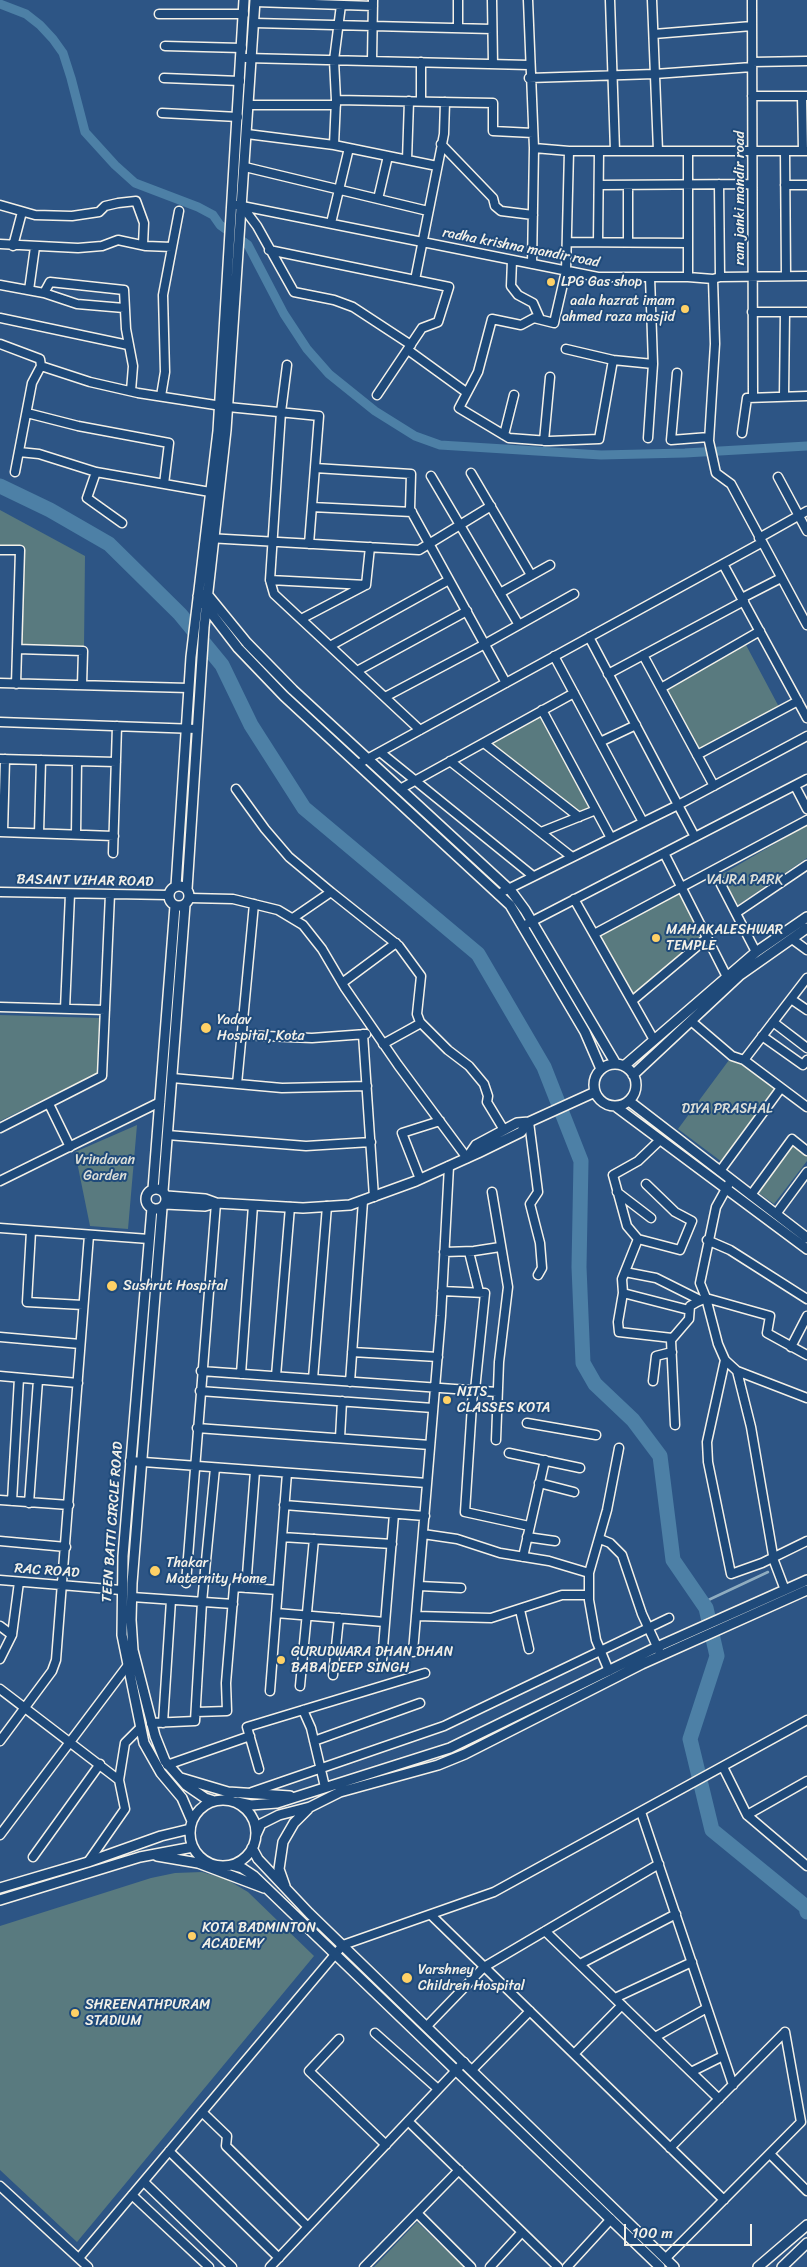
<!DOCTYPE html>
<html>
<head>
<meta charset="utf-8">
<style>
  body { margin:0 }
  #map { position:relative; width:807px; height:2267px; overflow:hidden; background:#2d5585; font-family:Sriracha,sans-serif }
  canvas { display:block }
  .scale { position:absolute; left:624px; top:2224px; width:128px; height:22px; box-sizing:border-box; border:2px solid #f4f1e8; border-top:0; padding-left:6px; font-size:15px; line-height:18px; white-space:nowrap; color:#f4f1e8; -webkit-text-stroke:4px #1f4a7a; paint-order:stroke }
</style>
</head>
<body>
<div id="map">
<canvas width="807" height="2267"></canvas>
<div class="scale">100 m</div>
</div>
<script>
const c = document.querySelector('canvas').getContext('2d');
c.lineJoin = 'round';
function paint(path, color) {
  c.fillStyle = color;
  c.fill(path, 'evenodd');
}
function toPath(rows) {
  const path = new Path2D();
  for (const r of rows) {
    if (r.length === 3) {
      path.moveTo(r[0] + r[2], r[1]);
      path.arc(r[0], r[1], r[2], 0, 2 * Math.PI);
      continue;
    }
    path.moveTo(r[0], r[1]);
    for (let i = 2; i < r.length; i += 2) path.lineTo(r[i], r[i + 1]);
  }
  return path;
}
function trace(path, color, width, dash) {
  c.strokeStyle = color;
  c.lineWidth = width;
  c.lineCap = dash ? 'butt' : 'round';
  c.setLineDash(dash || []);
  c.stroke(path);
}
function write(font, color, halo, rows, align = 'center') {
  c.font = font + ' Sriracha,sans-serif';
  c.lineWidth = 4;
  c.setLineDash([]);
  c.textBaseline = 'middle';
  c.strokeStyle = halo;
  c.fillStyle = color;
  for (const [text, x, y, turn = 0] of rows) {
    c.save();
    c.translate(x, y);
    c.rotate((+turn || 0) * Math.PI / 180);
    c.textAlign = isNaN(turn) ? turn : align;
    if (halo) c.strokeText(text, 0, 0);
    c.fillText(text, 0, 0);
    c.restore();
  }
}
paint(toPath([
  [0,510,85,556,84,647,21,646,23,547,0,546],
  [746,645,779,707,699,751,666,689],
  [540,716,589,808,579,812,488,742],
  [807,825,807,858,738,905,721,875],
  [680,893,703,936,634,996,600,936],
  [0,1015,99,1018,98,1073,0,1121],
  [732,1056,776,1090,722,1162,678,1129],
  [137,1125,128,1229,90,1226,75,1152],
  [791,1144,807,1156,807,1161,774,1204,756,1191],
  [202,1872,226,1879,248,1892,314,1956,77,2242,0,2170,0,1926,151,1878,175,1873],
  [417,2222,464,2267,374,2267]
]), '#597a7f');
trace(toPath([
  [702,1603,768,1572]
]), '#90adc0', 2.5);
trace(toPath([
  [0,4,26,14,40,25,53,39,63,53,71,78,85,132,115,165,135,183,198,207,213,215,220,225,248,245,284,314,307,349,329,374,375,411,415,436,440,445,601,455,685,453,807,446]
]), '#4d80a6', 9);
trace(toPath([
  [0,486,50,510,109,544,180,614,222,665,251,725,304,808,478,954,544,1067,581,1161,579,1267,583,1363,595,1384,633,1420,660,1456,673,1560,706,1608,717,1656,690,1739,712,1830,806,1907,807,1912]
]), '#4d80a6', 15);
const minor = toPath([
  [458,0,458,28],
  [492,0,493,64],
  [528,0,534,148,532,264],
  [610,0,615,151],
  [652,0,658,151],
  [752,0,753,397],
  [255,2,373,6],
  [159,14,244,14],
  [254,23,492,29],
  [654,34,752,26],
  [165,46,242,48],
  [246,58,529,65],
  [372,61,373,0],
  [752,62,807,61],
  [164,78,240,81],
  [529,78,655,74,752,67],
  [752,96,807,96],
  [802,96,803,151],
  [336,100,493,103,493,131,533,133],
  [421,101,421,62],
  [249,105,336,105],
  [162,113,238,117],
  [247,134,334,145,437,166],
  [441,144,493,198,495,206,501,211,533,215],
  [334,145,336,100,334,60,341,5],
  [534,148,569,151,807,151],
  [569,151,566,271,554,323,534,318,521,325,492,319,478,372,459,408,509,438,549,441,599,439,613,360],
  [785,151,786,276],
  [407,160,409,101],
  [245,167,428,211],
  [719,184,720,277],
  [599,185,752,184],
  [785,185,807,185],
  [378,199,388,156],
  [0,205,35,215,72,216,99,212,105,206,118,203,136,201,144,223,143,245],
  [237,205,598,277,688,277,713,279,720,277,807,276],
  [242,206,257,226,294,292,334,300,353,307,411,345],
  [331,223,349,148],
  [567,242,688,243],
  [598,242,599,151],
  [628,242,628,185],
  [0,244,78,248,102,246,118,240,146,246,172,247],
  [13,246,22,212],
  [269,250,449,287,438,322,422,328,377,395],
  [512,260,511,286,518,295,533,303,540,319],
  [688,277,688,151],
  [713,279,715,344,709,441,716,473,731,484,807,625],
  [415,280,444,134,445,102],
  [0,285,44,293,77,304,124,308],
  [29,290,35,247],
  [44,293,50,282,124,290,126,329,133,366,131,391],
  [752,312,807,312],
  [0,318,128,345],
  [0,344,40,359,41,366,90,382,138,393,228,407,319,416,309,544],
  [566,349,613,360,653,364],
  [408,350,466,392],
  [287,365,281,412,270,580,274,594,420,730],
  [677,373,671,440,709,437],
  [161,396,165,372,163,295,179,211],
  [784,396,785,312],
  [27,413,78,426,169,443,164,484],
  [742,433,747,398,807,396],
  [504,435,514,395],
  [648,438,653,364,650,277],
  [544,441,550,377],
  [19,452,39,454,96,472,210,492],
  [315,468,411,474,410,509,506,683],
  [15,472,32,383,41,366],
  [96,472,87,498,122,523],
  [471,473,531,575],
  [431,476,519,625],
  [778,477,807,531],
  [312,507,412,512],
  [208,538,419,550,491,506],
  [759,538,807,511],
  [0,550,20,550,16,684],
  [723,564,807,718],
  [270,580,366,585],
  [366,585,370,547],
  [500,593,550,565],
  [742,598,781,578],
  [301,619,364,586],
  [589,637,695,837],
  [330,646,449,580],
  [17,649,83,651,82,685],
  [643,655,714,786],
  [554,656,643,822],
  [357,671,467,611],
  [608,674,744,601],
  [0,683,189,688],
  [661,688,760,631],
  [385,697,485,644,574,594],
  [542,710,611,838],
  [0,722,197,729],
  [600,742,636,725],
  [484,743,579,817],
  [380,752,533,876],
  [697,755,798,701],
  [0,759,116,762],
  [450,761,572,857],
  [358,764,761,543],
  [795,786,807,809],
  [236,789,265,829,289,857,331,892],
  [400,789,574,693],
  [0,832,114,836],
  [3,832,5,759],
  [541,832,596,810],
  [39,833,41,760],
  [76,834,77,761],
  [113,853,117,726],
  [664,853,727,977],
  [714,871,756,952],
  [0,892,169,895],
  [498,894,678,805,807,736],
  [190,898,233,899,278,910,303,925,322,949,345,988,398,1065,467,1158],
  [574,899,654,1040],
  [736,913,807,865],
  [293,918,331,892,399,946,421,976,417,1014,420,1022,448,1050,469,1066,484,1084,488,1096,487,1102,504,1130],
  [523,926,807,779],
  [594,934,807,820],
  [792,939,807,950],
  [342,983,396,943],
  [791,999,807,1010],
  [632,1001,707,938],
  [0,1007,105,1010],
  [65,1009,70,894],
  [691,1021,732,1056,744,1060,807,1107],
  [773,1022,807,1048],
  [363,1034,374,1197],
  [242,1035,312,1038,366,1034],
  [762,1036,803,1065,807,1060],
  [383,1044,421,1023],
  [744,1060,807,978],
  [172,1078,282,1088,367,1086],
  [237,1084,254,904],
  [49,1104,70,1147],
  [529,1122,538,1192,530,1204,540,1243,542,1268,538,1275],
  [0,1128,102,1076,110,894],
  [167,1135,306,1146,371,1142],
  [660,1140,638,1161,613,1175,627,1226,638,1239,622,1279,623,1293,618,1322,619,1332,672,1338],
  [720,1171,781,1088],
  [420,1179,402,1133,440,1121],
  [731,1180,716,1207,700,1283,706,1298,718,1344,725,1360,737,1371,807,1398],
  [0,1181,160,1102],
  [492,1192,508,1287,499,1362,496,1440],
  [617,1192,651,1218],
  [751,1195,792,1139,807,1151],
  [776,1214,807,1172],
  [0,1228,149,1239],
  [31,1231,27,1302,83,1305],
  [638,1239,680,1250,692,1221,675,1212,646,1184],
  [707,1240,730,1250,807,1299],
  [444,1252,474,1251,500,1247],
  [469,1252,479,1292],
  [625,1272,656,1278,700,1300],
  [442,1291,485,1293,475,1390],
  [623,1293,689,1310],
  [0,1337,80,1344],
  [791,1347,807,1316],
  [352,1352,438,1357],
  [725,1360,707,1442,708,1462,731,1574,762,1563,807,1541],
  [201,1371,497,1392],
  [737,1371,751,1427,774,1561,785,1590],
  [241,1374,253,1205],
  [0,1376,78,1383],
  [276,1376,290,1207],
  [313,1379,327,1206],
  [653,1381,656,1356,672,1352],
  [350,1382,363,1201],
  [473,1390,465,1512,529,1526],
  [200,1391,433,1408],
  [527,1423,596,1435],
  [675,1425,671,1340,689,1319,690,1306,697,1302,706,1298,770,1316,767,1333,807,1355],
  [197,1428,430,1445],
  [340,1438,342,1401],
  [509,1453,580,1468],
  [130,1461,427,1483],
  [539,1483,574,1492],
  [0,1500,69,1505],
  [12,1501,19,1378],
  [29,1503,38,1380],
  [284,1505,425,1516],
  [423,1534,457,1539,500,1553,549,1561,589,1573],
  [282,1537,392,1544],
  [527,1537,555,1541],
  [600,1539,610,1543,622,1555,642,1614,661,1655],
  [0,1541,66,1547],
  [523,1557,545,1460],
  [0,1580,121,1590],
  [186,1583,216,1203],
  [419,1586,461,1588],
  [246,1588,255,1471],
  [132,1597,233,1604],
  [520,1610,529,1649],
  [276,1613,385,1622],
  [416,1616,491,1618,562,1595,589,1595],
  [0,1626,12,1635],
  [413,1652,441,1316,449,1166],
  [0,1659,12,1635,19,1582],
  [382,1660,394,1514],
  [609,1671,596,1640,589,1600,589,1573,607,1510,619,1448],
  [333,1675,339,1618],
  [300,1686,314,1539],
  [0,1689,119,1780],
  [270,1691,287,1473],
  [303,1710,311,1728,325,1787],
  [196,1712,227,1711,226,1683,234,1587,278,1590],
  [151,1723,195,1721,202,1602,215,1468],
  [163,1723,171,1600],
  [0,1741,52,1671,56,1660,89,1235],
  [314,1741,420,1703],
  [167,1765,250,1736],
  [723,1767,747,1815,807,1866],
  [259,1769,247,1727,425,1673],
  [252,1792,444,1726,669,1618],
  [641,1812,733,2085],
  [747,1815,807,1781],
  [0,1835,131,1661],
  [33,1857,100,1764],
  [88,1862,125,1809,119,1780,125,1743,140,1728],
  [431,1915,724,2200],
  [545,1931,719,2099],
  [580,1964,676,1914],
  [615,1998,692,1962],
  [427,2026,484,1967,659,1864],
  [375,2033,438,2089],
  [655,2037,707,2008],
  [339,2039,309,2071,386,2145],
  [574,2054,622,2005],
  [472,2070,530,2011],
  [691,2072,723,2056],
  [202,2112,227,2136,226,2146,308,2227],
  [408,2121,558,2267],
  [670,2148,785,2032],
  [169,2151,279,2258],
  [770,2154,807,2191],
  [144,2182,232,2267],
  [0,2186,88,2267],
  [132,2195,209,2267],
  [417,2213,471,2267],
  [79,2258,343,1945,494,1892,807,1720],
  [665,2259,801,2122,785,2032],
  [270,2267,464,2062],
  [364,2267,459,2170],
  [490,2267,522,2232],
  [567,2267,611,2219]
]);
const tertiary = toPath([
  [179,896,10],
  [176,886,191,657,218,431,244,0],
  [187,889,204,627,226,430,255,0],
  [615,1085,21],
  [624,1066,756,952,807,917],
  [601,1069,585,1032,510,905,284,696,238,648,198,596,207,594,247,643,293,690,511,891,525,910,616,1064],
  [633,1075,740,975,807,928],
  [629,1101,807,1238],
  [615,1106,807,1249],
  [467,1158,476,1145,517,1123,529,1122,595,1092],
  [156,1199,10],
  [153,1189,175,906],
  [163,1191,185,905],
  [167,1196,205,1199,216,1203,303,1208,350,1205,416,1181,478,1153,521,1132,529,1122],
  [165,1204,205,1206,216,1203],
  [152,1208,123,1556,122,1635,144,1743,161,1773,182,1798,192,1821],
  [162,1208,132,1583,131,1620,133,1650,155,1736,165,1761,186,1785,205,1798,214,1801],
  [181,1778,228,1792,290,1796],
  [223,1833,33],
  [237,1802,251,1805,277,1803,450,1748,657,1647,807,1580],
  [256,1835,261,1824,279,1815,310,1807,340,1792,438,1765,465,1754,642,1664,807,1590],
  [252,1848,258,1859,309,1913,674,2267],
  [157,1856,198,1863,264,1888],
  [231,1865,242,1868,254,1876,660,2267],
  [285,1886,279,1869,283,1842,294,1823,308,1809],
  [0,1888,88,1862,161,1836,190,1829],
  [0,1900,140,1857,193,1847],
  [758,2267,807,2225],
  [782,2267,807,2243]
]);
trace(minor, '#f4f1e8', 11);
trace(tertiary, '#f4f1e8', 12);
trace(minor, '#1f4a7a', 8);
trace(tertiary, '#1f4a7a', 9);
for (const [x, y, r, color] of [
  [551,282,5,"#ffd166"],
  [685,309,5,"#ffd166"],
  [656,938,5,"#ffd166"],
  [206,1028,6,"#ffd166"],
  [112,1286,6,"#ffd166"],
  [447,1400,5,"#ffd166"],
  [155,1571,6,"#ffd166"],
  [281,1660,5,"#ffd166"],
  [192,1936,5,"#ffd166"],
  [407,1978,6,"#ffd166"],
  [75,2013,5,"#ffd166"]
]) {
  const dot = new Path2D();
  dot.arc(x, y, r, 0, 2 * Math.PI);
  c.fillStyle = color;
  c.fill(dot);
  trace(dot, '#1f4a7a', 2);
}
write('14px', '#f4f1e8', '#1f4a7a', [
  ["ram janki mandir road",740,198,-90],
  ["radha krishna mandir road",521,248,11],
  ["BASANT VIHAR ROAD",85,881,1],
  ["TEEN BATTI CIRCLE ROAD",113,1522,-86],
  ["RAC ROAD",47,1571,4]
]);
write('14px', '#f4f1e8', '#1f4a7a', [
  ["LPG Gas shop",561,282],
  ["aala hazrat imam",675,301,"right"],
  ["ahmed raza masjid",675,317,"right"],
  ["MAHAKALESHWAR",666,930],
  ["TEMPLE",666,946],
  ["Yadav",217,1020],
  ["Hospital, Kota",217,1036],
  ["Sushrut Hospital",123,1286],
  ["NITS",457,1392],
  ["CLASSES KOTA",457,1408],
  ["Thakar",166,1563],
  ["Maternity Home",166,1579],
  ["GURUDWARA DHAN DHAN",291,1652],
  ["BABA DEEP SINGH",291,1668],
  ["KOTA BADMINTON",202,1928],
  ["ACADEMY",202,1944],
  ["Varshney",418,1970],
  ["Children Hospital",418,1986],
  ["SHREENATHPURAM",85,2005],
  ["STADIUM",85,2021]
], 'left');
write('14px', '#dddfd8', '#1f4a7a', [
  ["VAJRA PARK",745,880],
  ["DIYA PRASHAL",727,1109],
  ["Vrindavan",105,1160],
  ["Garden",105,1176]
]);
</script>
</body>
</html>
